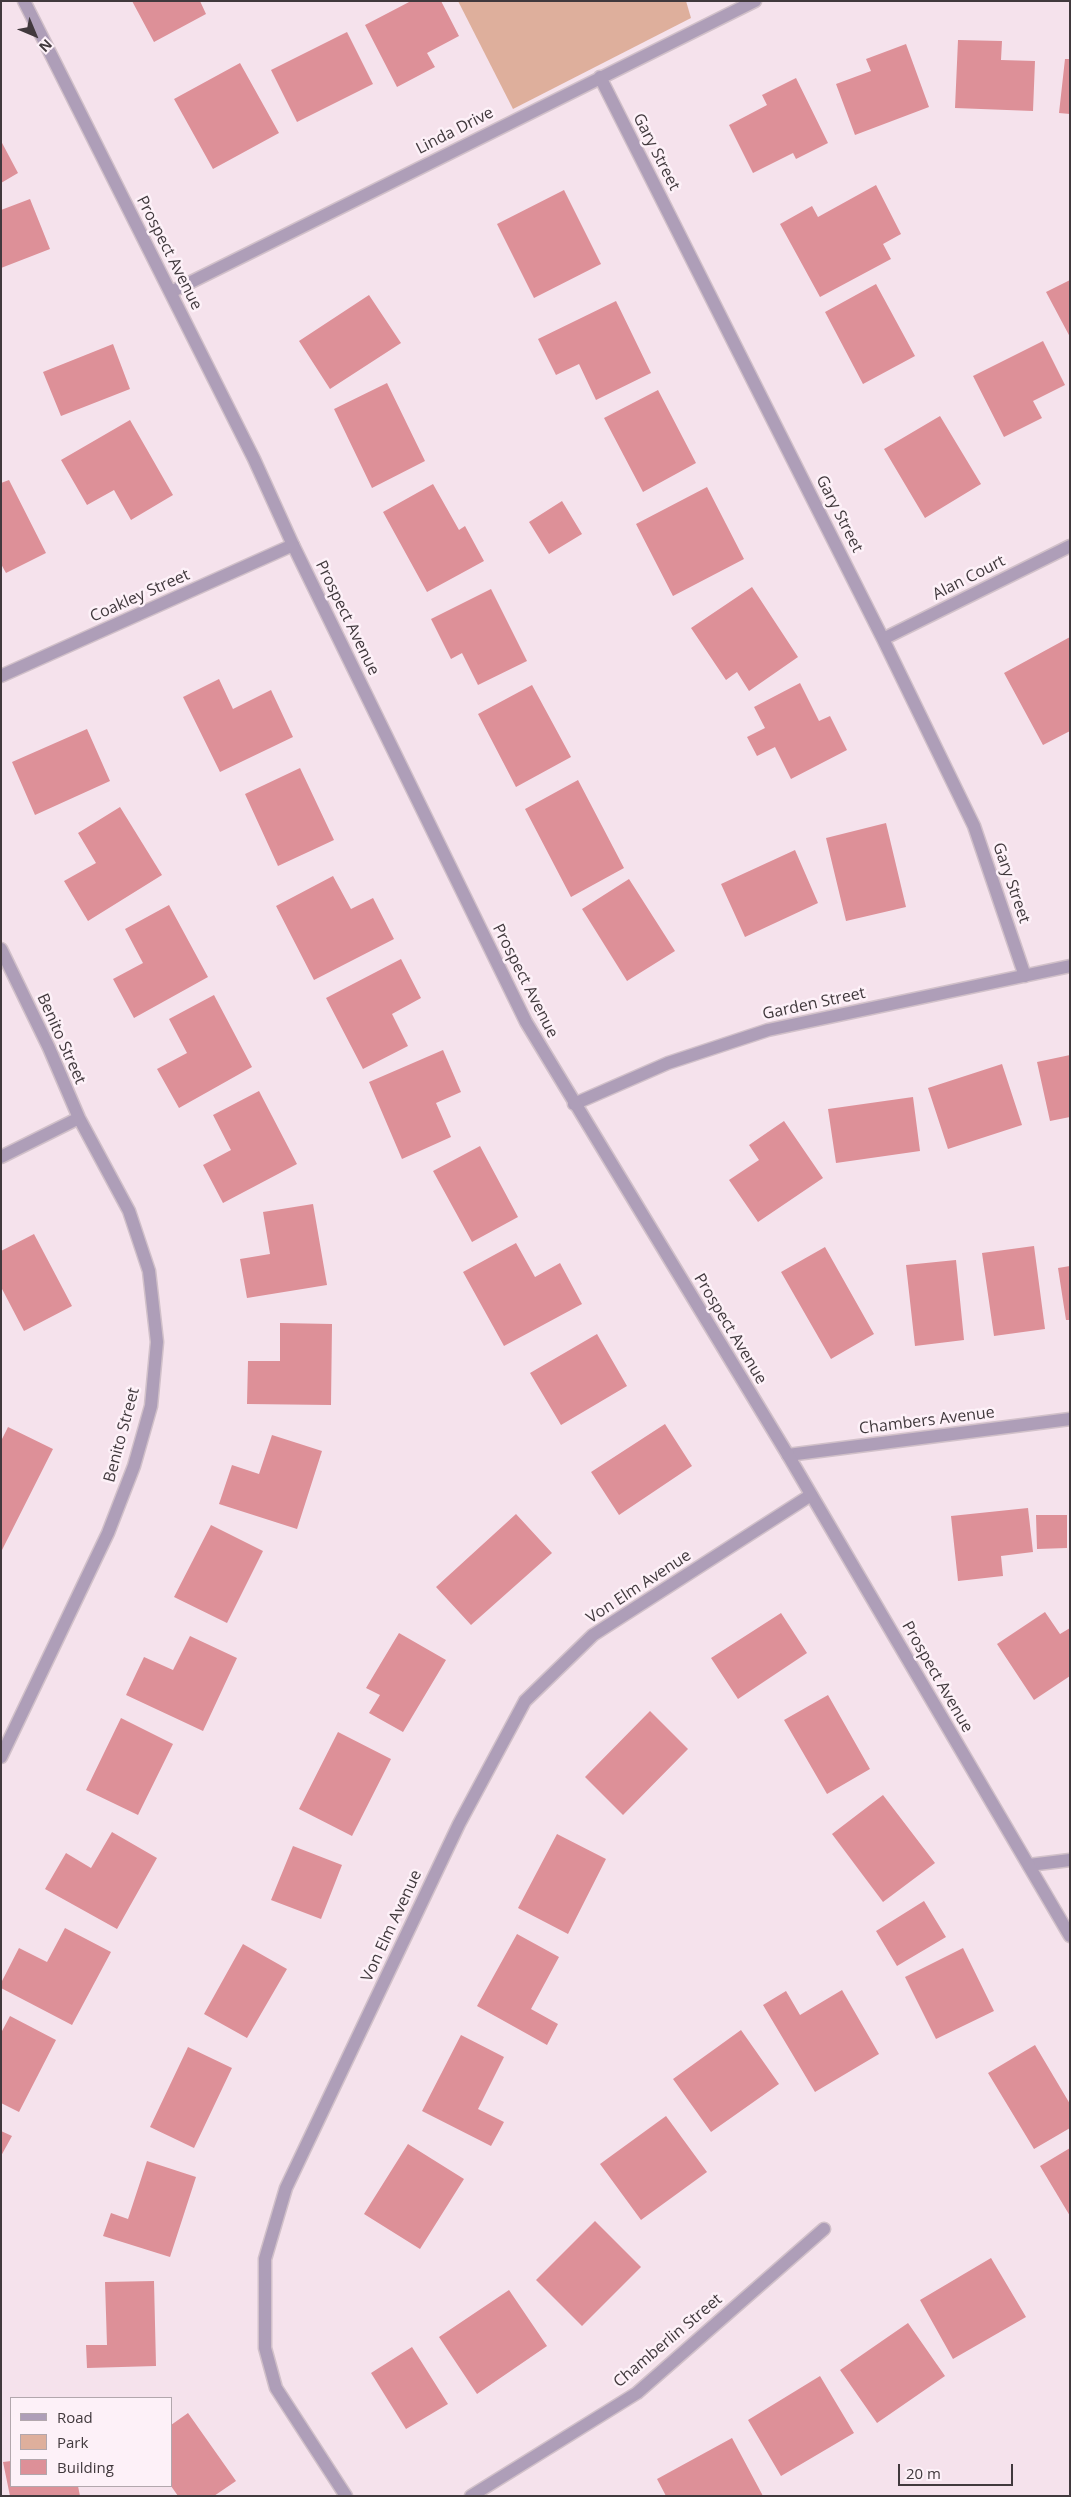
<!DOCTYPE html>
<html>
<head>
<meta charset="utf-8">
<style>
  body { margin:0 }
  #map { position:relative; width:1071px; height:2497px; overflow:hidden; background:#f5e2ec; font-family:"Open Sans",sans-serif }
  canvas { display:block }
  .frame { position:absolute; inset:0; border:2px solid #41393d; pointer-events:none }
  .legend { position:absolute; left:10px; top:2397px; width:162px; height:90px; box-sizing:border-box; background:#fdf1f8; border:1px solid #b2a7ad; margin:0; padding:6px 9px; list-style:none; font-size:15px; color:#41393d }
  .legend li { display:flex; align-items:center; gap:10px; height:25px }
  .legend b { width:25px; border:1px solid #b2a7ad }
  .north { position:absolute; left:10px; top:10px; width:50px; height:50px; -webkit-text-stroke:4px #fdf1f8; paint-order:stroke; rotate:135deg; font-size:14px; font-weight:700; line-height:20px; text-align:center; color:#41393d }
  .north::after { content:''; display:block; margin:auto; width:18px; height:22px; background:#41393d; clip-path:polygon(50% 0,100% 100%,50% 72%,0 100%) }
  .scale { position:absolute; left:898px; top:2464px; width:115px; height:22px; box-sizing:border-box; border:2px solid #41393d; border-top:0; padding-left:6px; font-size:15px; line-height:18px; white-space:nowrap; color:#41393d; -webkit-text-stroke:4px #fdf1f8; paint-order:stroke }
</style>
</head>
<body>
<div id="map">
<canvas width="1071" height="2497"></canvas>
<div class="frame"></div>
<ul class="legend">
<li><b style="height:6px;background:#ae9eb8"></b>Road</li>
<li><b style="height:14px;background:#deaf9c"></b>Park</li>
<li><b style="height:14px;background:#dd9098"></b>Building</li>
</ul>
<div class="north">N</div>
<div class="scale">20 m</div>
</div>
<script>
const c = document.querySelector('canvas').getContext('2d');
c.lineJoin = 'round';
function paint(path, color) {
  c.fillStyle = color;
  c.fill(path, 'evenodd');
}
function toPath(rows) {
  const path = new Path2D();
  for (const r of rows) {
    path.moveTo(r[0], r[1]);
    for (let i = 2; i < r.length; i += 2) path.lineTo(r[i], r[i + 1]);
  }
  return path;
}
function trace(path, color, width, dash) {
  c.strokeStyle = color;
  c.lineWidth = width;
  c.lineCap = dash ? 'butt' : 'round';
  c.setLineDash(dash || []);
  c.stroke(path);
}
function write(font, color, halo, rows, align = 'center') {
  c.font = font + ' "Open Sans",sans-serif';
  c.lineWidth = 5;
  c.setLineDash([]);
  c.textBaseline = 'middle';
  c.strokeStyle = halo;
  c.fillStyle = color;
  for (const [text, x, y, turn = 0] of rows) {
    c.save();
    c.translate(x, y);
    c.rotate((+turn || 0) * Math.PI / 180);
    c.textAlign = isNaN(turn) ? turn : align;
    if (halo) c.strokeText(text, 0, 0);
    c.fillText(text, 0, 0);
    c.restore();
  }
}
paint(toPath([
  [458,1,686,1,691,18,513,109]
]), '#deaf9c');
paint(toPath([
  [132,1,200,1,206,14,154,42],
  [411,1,441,1,459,36,427,53,435,67,397,87,365,25],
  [347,32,373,84,297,122,271,70],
  [958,40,1002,41,1001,60,1035,61,1033,111,955,108],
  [906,44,929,107,855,135,836,84,871,71,866,59],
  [1065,59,1070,59,1070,114,1059,113],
  [240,63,279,133,213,169,174,99],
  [796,78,828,143,796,159,793,153,753,173,729,125,767,105,762,95],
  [1,141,18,173,1,183],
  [876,185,901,234,883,244,891,259,820,297,780,224,812,206,818,217],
  [564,190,601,264,534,298,497,224],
  [30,199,50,249,1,268,1,210],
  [1070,280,1070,337,1046,292],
  [876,284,915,356,863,384,825,312],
  [369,295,401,343,330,389,299,341],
  [616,301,651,373,596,400,579,364,556,375,538,339],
  [1043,341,1065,385,1033,401,1042,418,1004,437,973,376],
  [113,344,130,389,61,416,43,372],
  [387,383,425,461,372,488,334,409],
  [658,390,696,463,643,492,604,418],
  [940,416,981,484,925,518,884,449],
  [130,420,173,495,131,520,114,490,87,505,61,460],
  [9,480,46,553,6,573,1,564,1,483],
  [433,484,459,530,465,526,484,561,427,592,383,512],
  [707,487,744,559,673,596,636,524],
  [562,501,582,534,549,554,529,522],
  [752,587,798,657,749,691,737,672,726,680,691,628],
  [491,589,527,661,478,685,462,653,451,659,431,619],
  [1070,637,1070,731,1043,745,1004,673],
  [219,679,233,709,271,690,293,737,220,772,183,697],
  [800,683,819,721,830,716,847,750,791,779,775,747,757,756,747,737,765,728,754,707],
  [532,685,571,757,516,787,478,714],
  [87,729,110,781,35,815,12,762],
  [300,768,334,840,278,866,245,794],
  [578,780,624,868,571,897,525,809],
  [120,807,162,875,88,921,64,881,96,863,78,833],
  [886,823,906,907,846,921,826,838],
  [795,850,818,903,745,937,721,884],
  [333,876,351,909,373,898,394,939,314,980,276,906],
  [629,879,675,951,627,981,582,909],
  [169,905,208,977,134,1018,113,979,143,963,125,929],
  [401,959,421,998,392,1014,408,1046,363,1069,326,998],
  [214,995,252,1067,179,1108,157,1069,187,1053,169,1019],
  [443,1050,461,1092,436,1103,451,1137,402,1159,369,1082],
  [1070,1055,1070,1117,1050,1121,1037,1062],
  [1002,1064,1022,1125,948,1149,928,1088],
  [259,1091,297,1164,223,1203,203,1165,231,1150,213,1115],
  [913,1097,920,1151,836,1163,828,1109],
  [784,1121,823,1178,758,1222,729,1180,759,1160,749,1145],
  [480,1146,518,1217,472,1242,433,1171],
  [313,1204,327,1285,247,1298,240,1259,270,1254,263,1212],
  [34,1234,72,1306,24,1331,1,1287,1,1251],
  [516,1243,535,1277,560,1263,582,1304,504,1346,463,1272],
  [1034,1246,1045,1329,994,1336,982,1253],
  [825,1247,874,1334,831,1359,781,1272],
  [956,1260,964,1340,915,1346,906,1265],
  [1070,1266,1070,1320,1066,1320,1058,1268],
  [280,1323,332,1324,331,1405,247,1404,248,1361,280,1361],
  [597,1334,627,1386,561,1425,530,1373],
  [665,1424,692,1466,619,1515,591,1472],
  [8,1427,53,1449,1,1552,1,1441],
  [272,1435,322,1451,297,1529,219,1504,232,1465,259,1474],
  [1028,1508,1033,1552,1001,1556,1003,1576,958,1581,951,1516],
  [516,1514,552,1553,471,1625,436,1587],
  [1036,1515,1067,1515,1067,1548,1037,1549],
  [211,1525,263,1551,227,1623,174,1597],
  [1045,1612,1060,1634,1070,1628,1070,1676,1034,1700,997,1644],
  [781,1613,807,1653,738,1699,711,1658],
  [399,1633,446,1660,403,1732,369,1713,380,1695,366,1688],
  [190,1636,237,1658,203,1731,126,1695,144,1657,173,1670],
  [828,1695,870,1769,827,1794,784,1720],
  [650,1711,688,1749,623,1815,585,1777],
  [121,1718,173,1744,138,1815,86,1790],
  [338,1732,391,1759,352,1836,299,1809],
  [883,1795,935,1863,883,1902,832,1834],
  [112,1832,157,1858,117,1929,45,1889,66,1853,91,1868],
  [557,1834,606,1859,568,1934,518,1908],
  [293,1846,342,1865,321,1919,271,1900],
  [924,1901,946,1937,897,1966,876,1931],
  [65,1928,111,1952,72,2025,1,1988,1,1983,19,1948,47,1962],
  [517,1934,559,1957,531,2009,558,2024,547,2045,477,2006],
  [243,1944,287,1969,247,2038,204,2014],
  [963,1948,994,2011,936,2039,905,1977],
  [842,1990,879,2054,815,2092,763,2005,786,1991,800,2015],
  [10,2016,56,2040,19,2112,1,2103,1,2033],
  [741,2030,779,2084,711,2132,673,2079],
  [461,2035,504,2057,478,2109,504,2122,491,2146,422,2111],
  [1035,2045,1070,2104,1070,2128,1034,2149,988,2073],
  [188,2047,232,2068,194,2148,150,2127],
  [666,2116,707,2172,641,2220,600,2164],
  [1,2131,12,2136,1,2156],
  [408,2144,464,2179,420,2249,364,2214],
  [1070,2148,1070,2216,1040,2166],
  [147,2161,196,2177,170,2257,103,2236,111,2213,128,2219],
  [595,2221,641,2267,582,2326,536,2280],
  [991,2258,1026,2317,953,2359,920,2300],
  [154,2281,156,2366,87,2368,86,2345,107,2345,105,2282],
  [509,2290,547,2346,477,2394,439,2337],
  [908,2323,945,2376,877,2423,840,2370],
  [412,2347,448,2404,406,2429,371,2373],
  [820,2376,854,2433,781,2476,748,2420],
  [188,2413,236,2481,214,2496,178,2496,171,2486,171,2425],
  [732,2438,763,2496,666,2496,657,2479],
  [11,2461,11,2486,78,2486,80,2496,10,2496,3,2462]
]), '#dd9098');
const minor = toPath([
  [600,77,883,639,974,826,1025,976],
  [171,292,755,1],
  [883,639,1070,546],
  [1,676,293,545],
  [1,949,49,1048,79,1118,129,1211,149,1271,157,1342,151,1406,134,1466,108,1533,1,1757],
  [574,1104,668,1063,768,1030,1070,966],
  [1,1157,79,1118],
  [788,1455,1070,1419],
  [1029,1865,1070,1860],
  [346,2496,276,2388,265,2348,265,2259,286,2188,459,1824,525,1701,593,1635,811,1495],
  [471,2496,637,2393,824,2229]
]);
const tertiary = toPath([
  [24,1,254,459,293,545,526,1022,788,1455,1070,1936]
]);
trace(minor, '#d1c0c9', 15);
trace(tertiary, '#d1c0c9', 15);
trace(minor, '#ae9eb8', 12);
trace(tertiary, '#ae9eb8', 12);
write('16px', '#41393d', '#fdf1f8', [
  ["Linda Drive",455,131,-27],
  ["Gary Street",656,152,63],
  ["Prospect Avenue",169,253,63],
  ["Gary Street",839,514,63],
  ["Alan Court",969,578,-27],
  ["Coakley Street",140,596,-24],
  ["Prospect Avenue",347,618,64],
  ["Gary Street",1011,883,71],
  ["Prospect Avenue",525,981,63],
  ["Garden Street",814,1004,-12],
  ["Benito Street",61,1039,66],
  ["Prospect Avenue",730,1329,59],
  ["Chambers Avenue",927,1421,-7],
  ["Benito Street",122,1435,-75],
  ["Von Elm Avenue",639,1587,-33],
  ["Prospect Avenue",937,1677,60],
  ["Von Elm Avenue",392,1926,-65],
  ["Chamberlin Street",668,2341,-40]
]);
</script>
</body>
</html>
